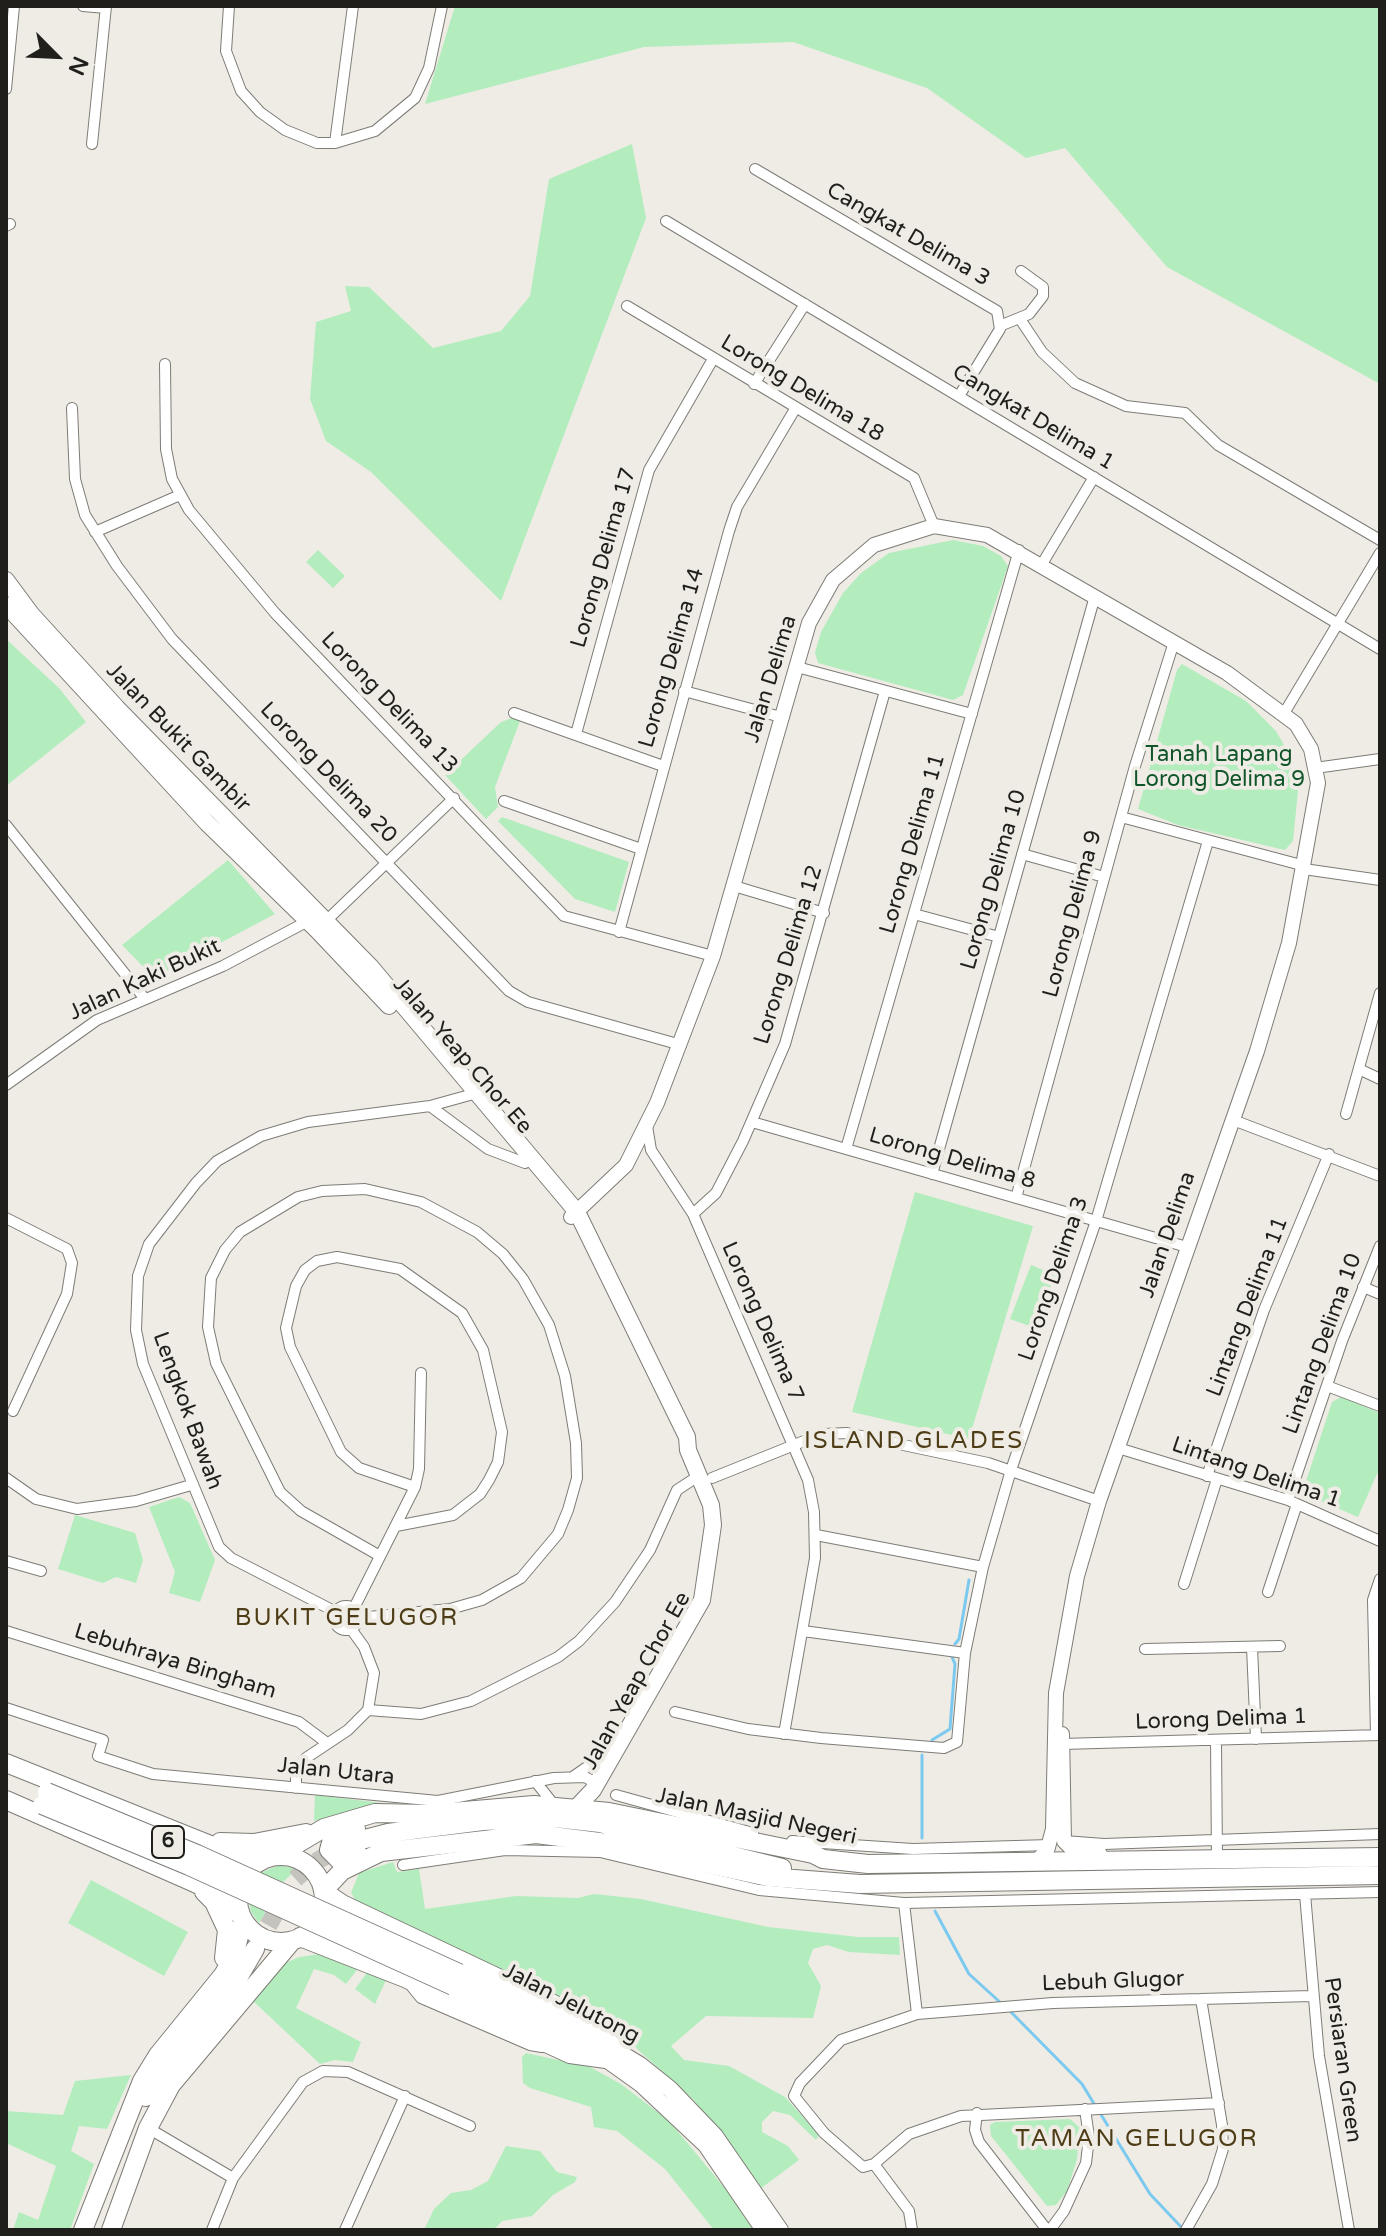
<!DOCTYPE html>
<html>
<head>
<meta charset="utf-8">
<style>
  body { margin:0 }
  #map { position:relative; width:1386px; height:2236px; overflow:hidden; background:#eeece5; font-family:"Varela Round",sans-serif }
  canvas { display:block }
  .frame { position:absolute; inset:0; border:8px solid #201f1c; pointer-events:none }
  .north { position:absolute; left:16px; top:16px; width:80px; height:80px; -webkit-text-stroke:6px #eeece5; paint-order:stroke; rotate:114deg; font-size:22px; font-weight:700; line-height:32px; text-align:center; color:#201f1c }
  .north::after { content:''; display:block; margin:auto; width:28px; height:36px; background:#201f1c; clip-path:polygon(50% 0,100% 100%,50% 72%,0 100%) }
</style>
</head>
<body>
<div id="map">
<canvas width="1386" height="2236"></canvas>
<div class="frame"></div>
<div class="north">N</div>
</div>
<script>
const c = document.querySelector('canvas').getContext('2d');
c.lineJoin = 'round';
function paint(path, color) {
  c.fillStyle = color;
  c.fill(path, 'evenodd');
}
function toPath(rows) {
  const path = new Path2D();
  for (const r of rows) {
    if (r.length === 3) {
      path.moveTo(r[0] + r[2], r[1]);
      path.arc(r[0], r[1], r[2], 0, 2 * Math.PI);
      continue;
    }
    path.moveTo(r[0], r[1]);
    for (let i = 2; i < r.length; i += 2) path.lineTo(r[i], r[i + 1]);
  }
  return path;
}
function trace(path, color, width, dash) {
  c.strokeStyle = color;
  c.lineWidth = width;
  c.lineCap = dash ? 'butt' : 'round';
  c.setLineDash(dash || []);
  c.stroke(path);
}
function write(font, color, halo, rows, align = 'center') {
  c.font = font + ' "Varela Round",sans-serif';
  c.lineWidth = 8;
  c.setLineDash([]);
  c.textBaseline = 'middle';
  c.strokeStyle = halo;
  c.fillStyle = color;
  for (const [text, x, y, turn = 0] of rows) {
    c.save();
    c.translate(x, y);
    c.rotate((+turn || 0) * Math.PI / 180);
    c.textAlign = isNaN(turn) ? turn : align;
    if (halo) c.strokeText(text, 0, 0);
    c.fillText(text, 0, 0);
    c.restore();
  }
}
paint(toPath([
  [455,6,1380,6,1380,384,1167,267,1065,148,1026,158,927,88,793,42,644,47,425,104],
  [632,144,646,218,501,601,371,472,326,441,310,399,316,322,351,311,345,286,369,287,433,348,501,331,530,296,549,179],
  [953,540,983,546,1001,556,1008,566,963,695,953,700,818,663,815,653,821,632,843,593,861,573,889,553],
  [318,550,345,576,333,588,306,562],
  [6,639,59,688,86,722,6,786],
  [1182,664,1246,701,1276,731,1284,745,1298,791,1293,841,1285,850,1178,825,1138,809,1177,670],
  [512,718,520,721,495,787,498,807,486,819,445,775,501,722],
  [502,817,629,862,615,912,575,899,498,821],
  [228,860,275,914,154,978,122,945],
  [915,1192,1033,1226,969,1439,852,1412],
  [1031,1265,1055,1275,1035,1328,1010,1319],
  [1341,1397,1380,1413,1380,1467,1358,1517,1311,1497,1305,1484,1332,1402],
  [179,1497,190,1503,215,1560,200,1602,169,1593,175,1572,149,1507],
  [75,1515,135,1533,143,1560,136,1583,116,1577,103,1583,58,1569],
  [315,1795,407,1806,366,1807,314,1821],
  [393,1862,397,1872,419,1869,425,1909,516,1896,578,1898,594,1894,641,1899,768,1927,858,1937,899,1937,900,1955,849,1952,827,1945,813,1949,808,1963,821,1986,813,2018,706,2016,671,2046,684,2060,729,2066,785,2097,819,2135,816,2140,790,2115,773,2111,762,2122,762,2132,788,2146,799,2160,760,2189,694,2100,625,2038,525,1980,358,1904,351,1893,359,1873],
  [279,1865,297,1869,282,1883,259,1923,251,1912,248,1898,260,1873],
  [91,1880,188,1932,164,1976,68,1923],
  [320,1954,360,1966,346,1984,334,1975,314,1969,296,2008,361,2042,353,2062,335,2060,320,2064,251,1999,283,1964,299,1957],
  [369,1970,387,1978,375,2004,355,1989],
  [526,2053,590,2067,621,2084,669,2121,728,2192,753,2230,714,2230,665,2169,617,2131,594,2127,591,2107,530,2088,523,2083,522,2057],
  [131,2075,107,2129,79,2126,71,2151,94,2164,70,2230,13,2230,19,2212,38,2220,56,2166,6,2143,6,2111,63,2115,75,2081],
  [1070,2119,1080,2128,1077,2159,1067,2191,1056,2205,1047,2206,991,2136,990,2125,995,2122],
  [506,2146,540,2151,557,2172,577,2177,575,2182,553,2195,532,2216,502,2221,494,2230,424,2230,434,2209,451,2193,471,2190,488,2181]
]), '#b3edbe');
trace(toPath([
  [955,1644,959,1639,969,1580],
  [932,1740,950,1729,955,1664,952,1657],
  [922,1838,922,1755],
  [935,1911,969,1974,1002,2004],
  [1008,2009,1082,2084,1096,2107],
  [1100,2113,1150,2194,1184,2230]
]), '#7cc9f0', 3);
trace(toPath([
  [255,1949,294,1880,312,1864,344,1845]
]), '#c5c3bd', 18, [18, 9]);
const street = toPath([
  [83,6,106,8],
  [229,6,226,51,241,91,260,112,285,130,317,143,335,143,375,131,415,98,429,68,442,6],
  [6,89,14,6],
  [335,143,353,6],
  [92,144,106,6],
  [755,169,997,311,1000,329,959,396],
  [666,221,1380,649],
  [6,226,10,224],
  [627,306,914,478,934,526],
  [1020,319,1042,352,1075,383,1126,406,1185,413,1218,445,1380,540],
  [1002,325,1029,314,1043,296,1043,287,1021,271],
  [165,364,166,449,172,479,189,510,275,613,564,916,713,956],
  [754,384,805,304],
  [72,408,75,479,85,515,117,566,172,639,509,991,528,1002,681,1045],
  [95,532,180,495],
  [1042,564,1094,477],
  [797,667,972,714],
  [684,691,781,717],
  [514,713,663,766],
  [1283,715,1380,553],
  [576,734,649,470,713,359],
  [1315,768,1380,759],
  [504,801,641,849],
  [1121,817,1305,866],
  [6,825,145,999],
  [1022,854,1104,877],
  [1304,869,1380,880],
  [734,886,824,913],
  [914,914,999,937],
  [326,921,454,798],
  [619,932,729,531,737,507,795,409],
  [1361,1070,1380,1079],
  [6,1085,97,1020,223,966,308,921],
  [430,1106,488,1149,525,1163],
  [1346,1114,1380,993],
  [1233,1120,1380,1176],
  [752,1122,1187,1247],
  [647,1126,651,1150,693,1214,808,1480,814,1512,815,1558,784,1734],
  [846,1149,1019,550],
  [932,1174,1095,596],
  [1016,1198,1135,766,1174,642],
  [693,1214,716,1193,743,1141,785,1044,885,691],
  [6,1218,67,1249,72,1263,67,1294,13,1411],
  [1363,1287,1380,1294],
  [1327,1386,1380,1406],
  [1118,1448,1288,1500,1380,1541],
  [1207,1476,1264,1310,1329,1154],
  [6,1478,36,1499,77,1509,136,1501,191,1485],
  [712,1478,809,1439,824,1434,847,1433,988,1463,1099,1501],
  [1288,1500,1342,1341,1380,1246],
  [396,1526,453,1515,480,1494,489,1480,498,1462,502,1432,483,1350,462,1313,400,1269,337,1257,317,1261,305,1270,296,1286,286,1328,290,1347,341,1452,359,1468,415,1487],
  [816,1535,983,1567],
  [6,1561,41,1571],
  [1184,1584,1217,1479],
  [1268,1592,1297,1504],
  [346,1618,12],
  [354,1608,415,1487,419,1469,421,1373],
  [336,1612,231,1558,219,1547,143,1364,136,1330,138,1276,149,1244,196,1183,217,1161,261,1136,308,1122,430,1106,477,1093],
  [358,1618,450,1609,482,1600,521,1578,558,1534,568,1510,577,1478,576,1443,565,1376,549,1325,523,1279,503,1254,477,1232,421,1202,365,1189,322,1191,298,1197,240,1232,225,1250,211,1278,208,1327,216,1363,280,1492,301,1511,380,1556],
  [6,1631,299,1722,327,1743],
  [803,1631,965,1653],
  [1252,1647,1256,1739],
  [1145,1649,1280,1646],
  [6,1708,103,1740,98,1756,153,1774,438,1801,554,1778,585,1777,596,1783],
  [368,1710,421,1714,471,1701,558,1657,579,1641,615,1602,650,1550,677,1490,700,1475],
  [675,1712,748,1729,821,1738,944,1748,957,1742,965,1653,983,1567,1011,1470,1096,1221,1208,841],
  [1376,1735,1373,1600,1380,1579],
  [1216,1741,1217,1860],
  [1062,1744,1380,1735],
  [574,1776,613,1749],
  [535,1781,555,1806],
  [296,1788,296,1776,306,1758,348,1730,368,1710,374,1673,364,1647,351,1629],
  [616,1795,753,1833],
  [792,1841,913,1849,1050,1845],
  [1064,1841,1104,1844,1380,1834],
  [403,1865,505,1850,600,1852,759,1890,904,1903,1380,1892],
  [1305,1894,1319,2056,1349,2230],
  [904,1903,917,2014],
  [408,1982,421,1998,530,2045,542,2047],
  [1219,2103,961,2116,909,2134,874,2164,863,2167,824,2133,794,2096,800,2083,841,2040,917,2014,1053,2003,1311,1996],
  [977,2113,975,2130,979,2142,1047,2230],
  [148,2128,233,2178],
  [874,2164,909,2211,912,2230],
  [212,2230,233,2178,303,2082,323,2071,348,2072,470,2126],
  [345,2230,405,2096],
  [1050,2230,1064,2211,1086,2163,1089,2137,1085,2109],
  [1186,2230,1212,2184,1223,2149,1222,2125,1201,1999]
]);
const secondary = toPath([
  [571,1217,626,1165,657,1103,713,956,809,623,833,580,874,545,934,526,987,535,1227,673,1296,724,1311,749,1318,783,1289,943,1257,1051,1099,1501,1077,1576,1056,1693,1053,1829,1047,1851,1034,1863],
  [1062,1734,1064,1841,1073,1850,1100,1854]
]);
const primary = toPath([
  [6,580,32,615,117,708,370,966,577,1212,687,1437,688,1450,711,1505,713,1525,702,1600,593,1790,576,1808],
  [6,605,207,823,317,930,389,1006],
  [459,1973,569,2022,640,2065,670,2089,715,2136,780,2230],
  [453,1986,560,2034,606,2059,641,2084,706,2145,764,2230]
]);
const highway = toPath([
  [6,1763,233,1854,268,1858],
  [6,1800,195,1883,222,1897,241,1916],
  [356,1829,339,1833,332,1839,329,1850,340,1861,358,1854],
  [220,1842,254,1843,306,1833],
  [346,1844,388,1833,483,1821,555,1818,600,1823,782,1868],
  [277,1856,324,1828,375,1813,429,1814,534,1805,609,1812,813,1854,823,1859,868,1864,1380,1857],
  [281,1899,43],
  [204,1892,214,1902,227,1930,224,1958],
  [300,1937,405,1978,570,2054,606,2059],
  [615,2048,590,2023,572,2013,342,1904,323,1891,342,1871,381,1852,536,1834,615,1844,768,1877,860,1884,1380,1875],
  [146,2097,179,2049,230,1992,255,1949],
  [83,2230,142,2081,158,2055,223,1975,234,1956,243,1921],
  [111,2230,148,2128,171,2085,292,1941]
]);
trace(street, '#7e7c76', 12);
trace(secondary, '#7e7c76', 16);
trace(primary, '#7e7c76', 18);
trace(highway, '#7e7c76', 20);
trace(street, '#fff', 10);
trace(secondary, '#fff', 14);
trace(primary, '#fff', 16);
trace(highway, '#fff', 18);
const highwayBridge = toPath([
  [47,1792,197,1854,459,1973],
  [42,1805,189,1866,453,1986]
]);
trace(highwayBridge, '#7e7c76', 20, []);
trace(highwayBridge, '#fff', 18);
for (const [x, y, w] of [
  [168,1842,32]
]) {
  const box = new Path2D();
  box.roundRect(x - w / 2, y - 16, w, 32, 6);
  c.fillStyle = '#eeece5';
  c.fill(box);
  trace(box, '#201f1c', 2);
}
write('bold 20px', '#201f1c', null, [
  ["6",168,1842]
]);
write('22px', '#201f1c', '#eeece5', [
  ["Cangkat Delima 3",908,235,30],
  ["Lorong Delima 18",802,389,31],
  ["Cangkat Delima 1",1033,418,31],
  ["Lorong Delima 17",604,558,-74],
  ["Lorong Delima 14",672,658,-74],
  ["Jalan Delima",771,679,-73],
  ["Lorong Delima 13",389,703,46],
  ["Jalan Bukit Gambir",178,738,46],
  ["Lorong Delima 20",328,773,46],
  ["Lorong Delima 11",913,844,-74],
  ["Lorong Delima 10",994,880,-74],
  ["Lorong Delima 9",1073,914,-75],
  ["Lorong Delima 12",789,955,-73],
  ["Jalan Kaki Bukit",145,980,-25],
  ["Jalan Yeap Chor Ee",462,1056,49],
  ["Lorong Delima 8",952,1159,16],
  ["Jalan Delima",1168,1235,-71],
  ["Lorong Delima 3",1054,1279,-71],
  ["Lintang Delima 11",1248,1307,-69],
  ["Lorong Delima 7",762,1322,66],
  ["Lintang Delima 10",1323,1344,-70],
  ["Lengkok Bawah",187,1411,70],
  ["Lintang Delima 1",1256,1473,19],
  ["Lebuhraya Bingham",175,1662,17],
  ["Jalan Yeap Chor Ee",637,1681,-61],
  ["Lorong Delima 1",1221,1720,-2],
  ["Jalan Utara",336,1772,6],
  ["Jalan Masjid Negeri",756,1817,12],
  ["Lebuh Glugor",1113,1982,-2],
  ["Jalan Jelutong",571,2004,27],
  ["Persiaran Green",1342,2060,82]
]);
write('22px', '#10562a', '#eeece5', [
  ["Tanah Lapang",1219,755],
  ["Lorong Delima 9",1219,780]
]);
c.letterSpacing = '2px';
write('24px', '#4e3d16', '#eeece5', [
  ["ISLAND GLADES",914,1442],
  ["BUKIT GELUGOR",347,1619],
  ["TAMAN GELUGOR",1137,2140]
]);
c.letterSpacing = '0px';
</script>
</body>
</html>
